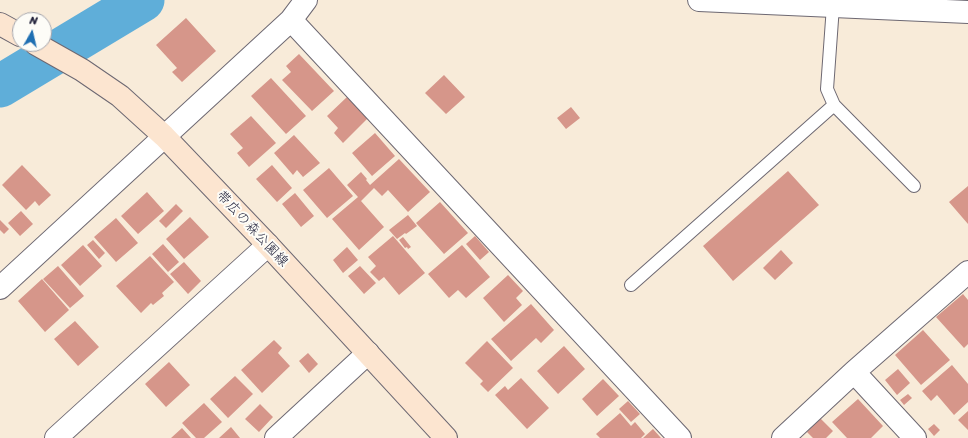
<!DOCTYPE html>
<html>
<head>
<meta charset="utf-8">
<style>
  body { margin:0 }
  #map { position:relative; width:968px; height:438px; overflow:hidden; background:#f8ebd9; font-family:Sriracha,sans-serif }
  canvas { display:block }
  .north { position:absolute; left:12px; top:12px; width:40px; height:40px; box-sizing:border-box; background:#fdfcf7; border:1px solid #a5a5ac; border-radius:50%; rotate:8deg; font-size:11px; font-weight:700; line-height:16px; text-align:center; color:#22223b }
  .north::after { content:''; display:block; margin:auto; width:14px; height:18px; background:#1f6fb2; clip-path:polygon(50% 0,100% 100%,50% 72%,0 100%) }
</style>
</head>
<body>
<div id="map">
<canvas width="968" height="438"></canvas>
<div class="north">N</div>
</div>
<script>
const c = document.querySelector('canvas').getContext('2d');
c.lineJoin = 'round';
function toPath(rows) {
  const path = new Path2D();
  for (const r of rows) {
    path.moveTo(r[0], r[1]);
    for (let i = 2; i < r.length; i += 2) path.lineTo(r[i], r[i + 1]);
  }
  return path;
}
function trace(path, color, width, dash) {
  c.strokeStyle = color;
  c.lineWidth = width;
  c.lineCap = dash ? 'butt' : 'round';
  c.setLineDash(dash || []);
  c.stroke(path);
}
function paint(path, color) {
  c.fillStyle = color;
  c.fill(path, 'evenodd');
}
function write(font, color, halo, rows, align = 'center') {
  c.font = font + ' Sriracha,"Klee One",sans-serif';
  c.lineWidth = 4;
  c.setLineDash([]);
  c.textBaseline = 'middle';
  c.strokeStyle = halo;
  c.fillStyle = color;
  for (const [text, x, y, turn = 0] of rows) {
    c.save();
    c.translate(x, y);
    c.rotate((+turn || 0) * Math.PI / 180);
    c.textAlign = isNaN(turn) ? turn : align;
    if (halo) c.strokeText(text, 0, 0);
    c.fillText(text, 0, 0);
    c.restore();
  }
}
trace(toPath([
  [0,86,143,0]
]), '#5faed9', 43);
paint(toPath([
  [186,18,216,51,182,82,172,72,177,68,156,45],
  [299,54,334,91,312,111,282,80,291,72,286,66],
  [444,75,465,97,446,114,425,93],
  [271,78,306,116,286,134,251,96],
  [347,97,368,118,343,143,334,133,338,128,327,116],
  [571,107,580,118,566,129,557,118],
  [251,116,276,143,249,167,237,153,243,148,230,134],
  [375,133,395,156,372,176,352,153],
  [294,135,320,163,303,177,297,170,293,175,274,153],
  [399,159,430,192,408,212,388,190,382,196,374,188,361,201,384,227,359,250,332,219,358,197,347,185,361,172,367,179,366,180,370,185],
  [22,165,51,195,39,206,35,201,26,210,2,185],
  [272,165,292,188,277,202,256,179],
  [329,168,353,196,327,218,303,190],
  [788,171,819,205,733,281,703,246],
  [968,186,968,224,949,202],
  [147,192,164,211,138,234,121,216],
  [295,193,314,216,301,227,282,204],
  [440,202,468,233,444,254,416,223],
  [176,204,183,211,166,228,159,221],
  [21,211,33,224,20,236,8,223],
  [408,215,417,226,406,234,405,233,397,239,389,230],
  [190,217,209,237,184,259,166,239],
  [116,218,138,243,116,262,94,237],
  [0,220,9,229,4,234,0,230],
  [393,236,425,273,399,295,384,277,379,281,370,272,376,266,368,257],
  [475,236,489,252,480,260,466,244],
  [403,237,411,247,408,249,407,247,405,248,399,240],
  [93,240,105,253,99,259,87,245],
  [163,244,179,262,168,272,152,254],
  [83,245,102,266,80,286,61,265],
  [462,245,490,277,466,298,458,290,449,298,428,274],
  [347,247,358,260,343,273,333,260],
  [781,250,793,263,775,280,763,268],
  [150,256,174,282,162,293,164,296,153,305,151,303,141,313,116,286],
  [184,262,201,281,188,294,170,274],
  [58,266,84,296,70,308,43,279],
  [360,266,376,283,364,294,348,276],
  [508,275,523,291,516,298,522,305,504,322,483,298],
  [42,279,69,310,45,332,18,301],
  [963,294,968,300,968,344,964,348,936,317],
  [531,304,554,330,541,343,536,338,511,361,491,339],
  [75,321,99,347,78,366,54,339],
  [923,330,950,360,921,385,895,355],
  [274,340,282,348,278,353,290,366,262,393,241,370],
  [487,341,513,368,488,392,480,384,483,381,465,363],
  [564,346,585,369,558,394,537,371],
  [308,353,318,364,309,373,299,361],
  [169,362,190,385,166,407,145,384],
  [952,365,968,384,968,402,954,415,937,395,931,401,922,391],
  [898,369,910,383,897,395,885,380],
  [235,376,253,394,228,418,210,399],
  [521,378,549,408,527,429,495,395,505,386,508,390],
  [603,379,619,396,597,416,582,399],
  [908,394,912,398,904,405,900,400],
  [858,399,883,426,871,438,847,438,832,422],
  [628,401,640,414,631,422,619,409],
  [204,403,222,422,204,438,196,438,182,423],
  [260,404,273,417,259,432,245,419],
  [968,411,968,430,958,420],
  [620,413,631,426,635,422,645,434,641,438,600,438,596,434],
  [820,418,833,431,826,438,813,438,807,432],
  [934,424,940,430,934,436,928,429],
  [231,427,240,438,219,438],
  [182,428,191,438,171,438],
  [653,429,661,438,643,438]
]), '#d6968a');
const service = toPath([
  [833,6,827,89,834,105,914,186],
  [631,285,834,105]
]);
const minor = toPath([
  [699,0,968,12],
  [291,20,680,438],
  [0,288,291,20,306,0],
  [854,372,915,438],
  [56,438,268,245],
  [276,438,368,353],
  [783,438,854,372,968,272]
]);
const secondary = toPath([
  [0,24,20,35],
  [36,44,82,70,120,96,164,136,268,245,446,438]
]);
trace(service, '#6d6872', 14);
trace(minor, '#6d6872', 24);
trace(secondary, '#6d6872', 24);
trace(service, '#fff', 12);
trace(minor, '#fff', 22);
trace(secondary, '#fce5d0', 22);
write('14px', '#22223b', '#fdfcf7', [
  ["帯広の森公園線",252,229,47]
]);
</script>
</body>
</html>
